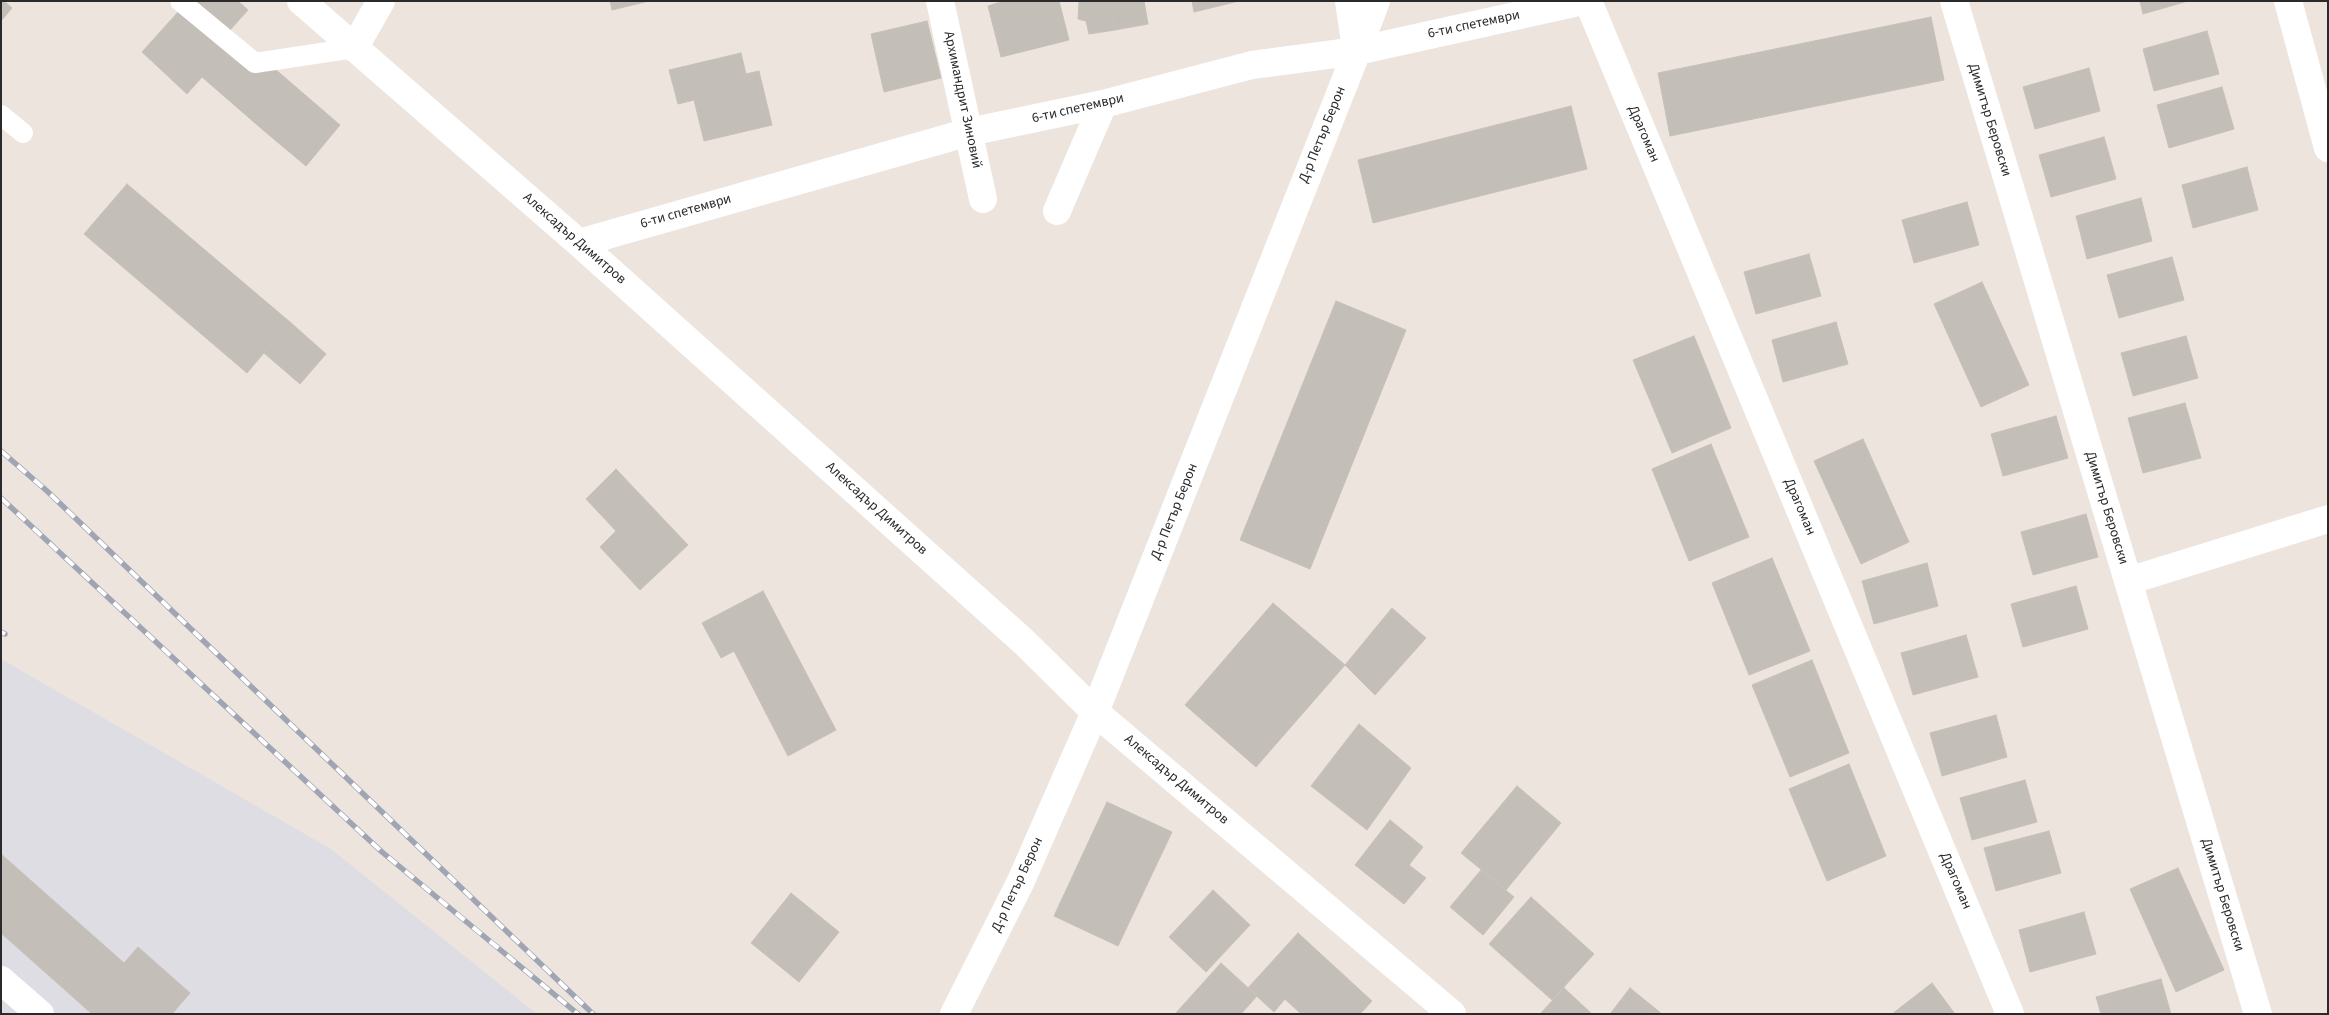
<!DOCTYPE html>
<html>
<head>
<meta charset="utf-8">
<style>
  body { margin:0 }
  #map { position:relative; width:2329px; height:1015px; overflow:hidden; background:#ece4dd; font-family:"Source Sans 3",sans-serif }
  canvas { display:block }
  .frame { position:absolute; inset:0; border:2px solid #2a2a2a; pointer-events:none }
</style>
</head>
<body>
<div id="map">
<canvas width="2329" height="1015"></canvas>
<div class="frame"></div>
</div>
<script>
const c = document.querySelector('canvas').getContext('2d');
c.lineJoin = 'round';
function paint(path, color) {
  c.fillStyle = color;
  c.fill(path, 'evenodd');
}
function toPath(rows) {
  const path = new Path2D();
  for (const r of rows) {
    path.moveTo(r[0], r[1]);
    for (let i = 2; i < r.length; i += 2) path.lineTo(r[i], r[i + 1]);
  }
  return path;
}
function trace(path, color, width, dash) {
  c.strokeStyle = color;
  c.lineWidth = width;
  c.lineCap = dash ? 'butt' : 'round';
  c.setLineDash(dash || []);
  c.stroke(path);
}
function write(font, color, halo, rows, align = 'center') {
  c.font = font + ' "Source Sans 3",sans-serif';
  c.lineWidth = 4;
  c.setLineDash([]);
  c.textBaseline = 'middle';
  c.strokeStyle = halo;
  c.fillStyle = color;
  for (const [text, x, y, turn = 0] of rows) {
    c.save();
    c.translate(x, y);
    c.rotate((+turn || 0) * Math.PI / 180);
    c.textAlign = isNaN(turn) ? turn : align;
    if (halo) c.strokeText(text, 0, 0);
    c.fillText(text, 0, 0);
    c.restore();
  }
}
paint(toPath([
  [1,659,331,849,537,1014,1,1014]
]), '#dfdde4');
const building = toPath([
  [1,1,4,1,12,8,1,21,1,1],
  [188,1,238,1,248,10,230,30,297,88,263,130,202,77,187,94,142,52,188,1],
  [610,1,649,1,612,10,610,1],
  [1004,1,1059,1,1069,40,1001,57,988,6,1004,1],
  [1079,1,1109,1,1115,30,1089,34,1086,21,1078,19,1079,1],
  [1109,1,1144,1,1148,24,1115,30,1109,1],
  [1192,1,1239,1,1194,12,1192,1],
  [2140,1,2188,1,2143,14,2140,1],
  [1931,17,1944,80,1670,136,1658,73,1931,17],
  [927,21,941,78,884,92,871,34,927,21],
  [2207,31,2219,74,2154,91,2143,49,2207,31],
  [741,53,746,74,759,71,772,125,704,141,694,100,678,104,669,70,741,53],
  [2089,68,2100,111,2035,129,2023,87,2089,68],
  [2222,87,2234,129,2169,148,2157,105,2222,87],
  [297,88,340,125,306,166,263,130,297,88],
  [1571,106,1587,169,1373,223,1358,160,1571,106],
  [2104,137,2116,179,2051,197,2039,155,2104,137],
  [2247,167,2258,210,2193,228,2182,185,2247,167],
  [127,184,290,322,247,373,84,234,127,184],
  [2141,198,2152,241,2087,259,2076,216,2141,198],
  [1967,202,1979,245,1914,263,1902,220,1967,202],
  [1809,254,1821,296,1756,314,1744,272,1809,254],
  [2172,257,2184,300,2119,318,2107,275,2172,257],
  [1982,282,2029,385,1981,407,1934,304,1982,282],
  [1336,301,1406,330,1310,569,1240,540,1336,301],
  [290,322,326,354,300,384,264,353,290,322],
  [1836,322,1848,364,1783,382,1772,340,1836,322],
  [1694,336,1731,428,1672,453,1633,360,1694,336],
  [2186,336,2198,378,2133,396,2121,353,2186,336],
  [2185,403,2201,458,2143,473,2128,418,2185,403],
  [2056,416,2068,458,2003,476,1991,434,2056,416],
  [1863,439,1909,542,1861,564,1814,461,1863,439],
  [1711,444,1749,537,1689,561,1652,469,1711,444],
  [616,469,688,545,640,590,600,547,616,531,586,499,616,469],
  [2086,514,2098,557,2033,575,2021,532,2086,514],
  [1772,558,1810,651,1749,675,1712,583,1772,558],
  [1927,563,1938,606,1874,624,1862,581,1927,563],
  [2076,586,2088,629,2023,647,2011,604,2076,586],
  [763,591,836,730,788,756,734,651,721,658,702,623,763,591],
  [1273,603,1345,665,1256,767,1185,705,1273,603],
  [1392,608,1426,638,1375,695,1345,665,1392,608],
  [1966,635,1978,677,1913,695,1901,653,1966,635],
  [1812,660,1849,753,1790,777,1752,685,1812,660],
  [1996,715,2007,757,1942,776,1930,733,1996,715],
  [1359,724,1411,768,1367,830,1311,786,1359,724],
  [1849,764,1886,856,1827,881,1789,789,1849,764],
  [2025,780,2037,822,1972,840,1960,798,2025,780],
  [1517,786,1561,823,1506,890,1461,853,1517,786],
  [1107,802,1172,832,1118,946,1054,916,1107,802],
  [1390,820,1423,847,1409,865,1426,878,1404,904,1355,865,1390,820],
  [2049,831,2061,873,1996,891,1984,848,2049,831],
  [1,854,124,963,138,947,190,993,172,1014,92,1014,1,933,1,854],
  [2178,868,2224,970,2176,992,2130,889,2178,868],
  [1481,870,1514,897,1483,935,1450,907,1481,870],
  [1213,890,1250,925,1206,972,1169,937,1213,890],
  [791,893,839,932,799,982,751,943,791,893],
  [1531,897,1594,954,1552,1000,1489,944,1531,897],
  [2084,912,2096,954,2030,972,2019,930,2084,912],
  [1298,933,1372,1001,1360,1014,1301,1014,1285,999,1274,1012,1248,988,1298,933],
  [1221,963,1257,996,1241,1014,1175,1014,1221,963],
  [2161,979,2171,1014,2101,1014,2096,997,2161,979],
  [1932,983,1955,1014,1892,1014,1932,983],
  [1564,988,1592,1014,1540,1014,1564,988],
  [1630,988,1662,1014,1610,1014,1630,988]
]);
paint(building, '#c4beb9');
trace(building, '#c7c0b7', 1);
trace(toPath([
  [180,1,255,63,354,48],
  [1,115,23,133]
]), '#fff', 20);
trace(toPath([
  [301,1,579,243,1024,642,1095,712,1452,1014],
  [940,1,983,199],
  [1349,1,1356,49],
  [1588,1,2010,1014],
  [1954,1,2258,1014],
  [2288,1,2328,148],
  [354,48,381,1],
  [1357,51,1376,1],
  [1057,211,1103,104],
  [579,243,969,132,1103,104,1252,65,1357,51],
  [2128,581,2328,519],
  [1,980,40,1014]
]), '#fff', 28);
trace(toPath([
  [954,1014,1021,881,1095,712,1357,51,1583,1]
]), '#fff', 28);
const rail = toPath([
  [1,451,47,491,593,1014],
  [1,498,382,852,578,1014],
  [1,632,5,634]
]);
trace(rail, '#a0a5b4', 5.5);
trace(rail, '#fff', 4, [11]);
write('14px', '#2a2a2a', '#fff', [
  ["6-ти спетември",1474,25,-12],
  ["Архимандрит Зиновий",962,100,78],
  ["6-ти спетември",1078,109,-13],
  ["Димитър Беровски",1989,120,73],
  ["Драгоман",1643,134,67],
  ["Д-р Петър Берон",1323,135,-68],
  ["6-ти спетември",686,212,-16],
  ["Алексадър Димитров",574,239,41],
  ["Драгоман",1799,507,67],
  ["Димитър Беровски",2106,508,73],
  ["Алексадър Димитров",876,509,42],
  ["Д-р Петър Берон",1175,512,-68],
  ["Алексадър Димитров",1176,780,40],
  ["Драгоман",1955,881,67],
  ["Д-р Петър Берон",1018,885,-65],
  ["Димитър Беровски",2222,895,73]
]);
</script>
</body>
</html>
